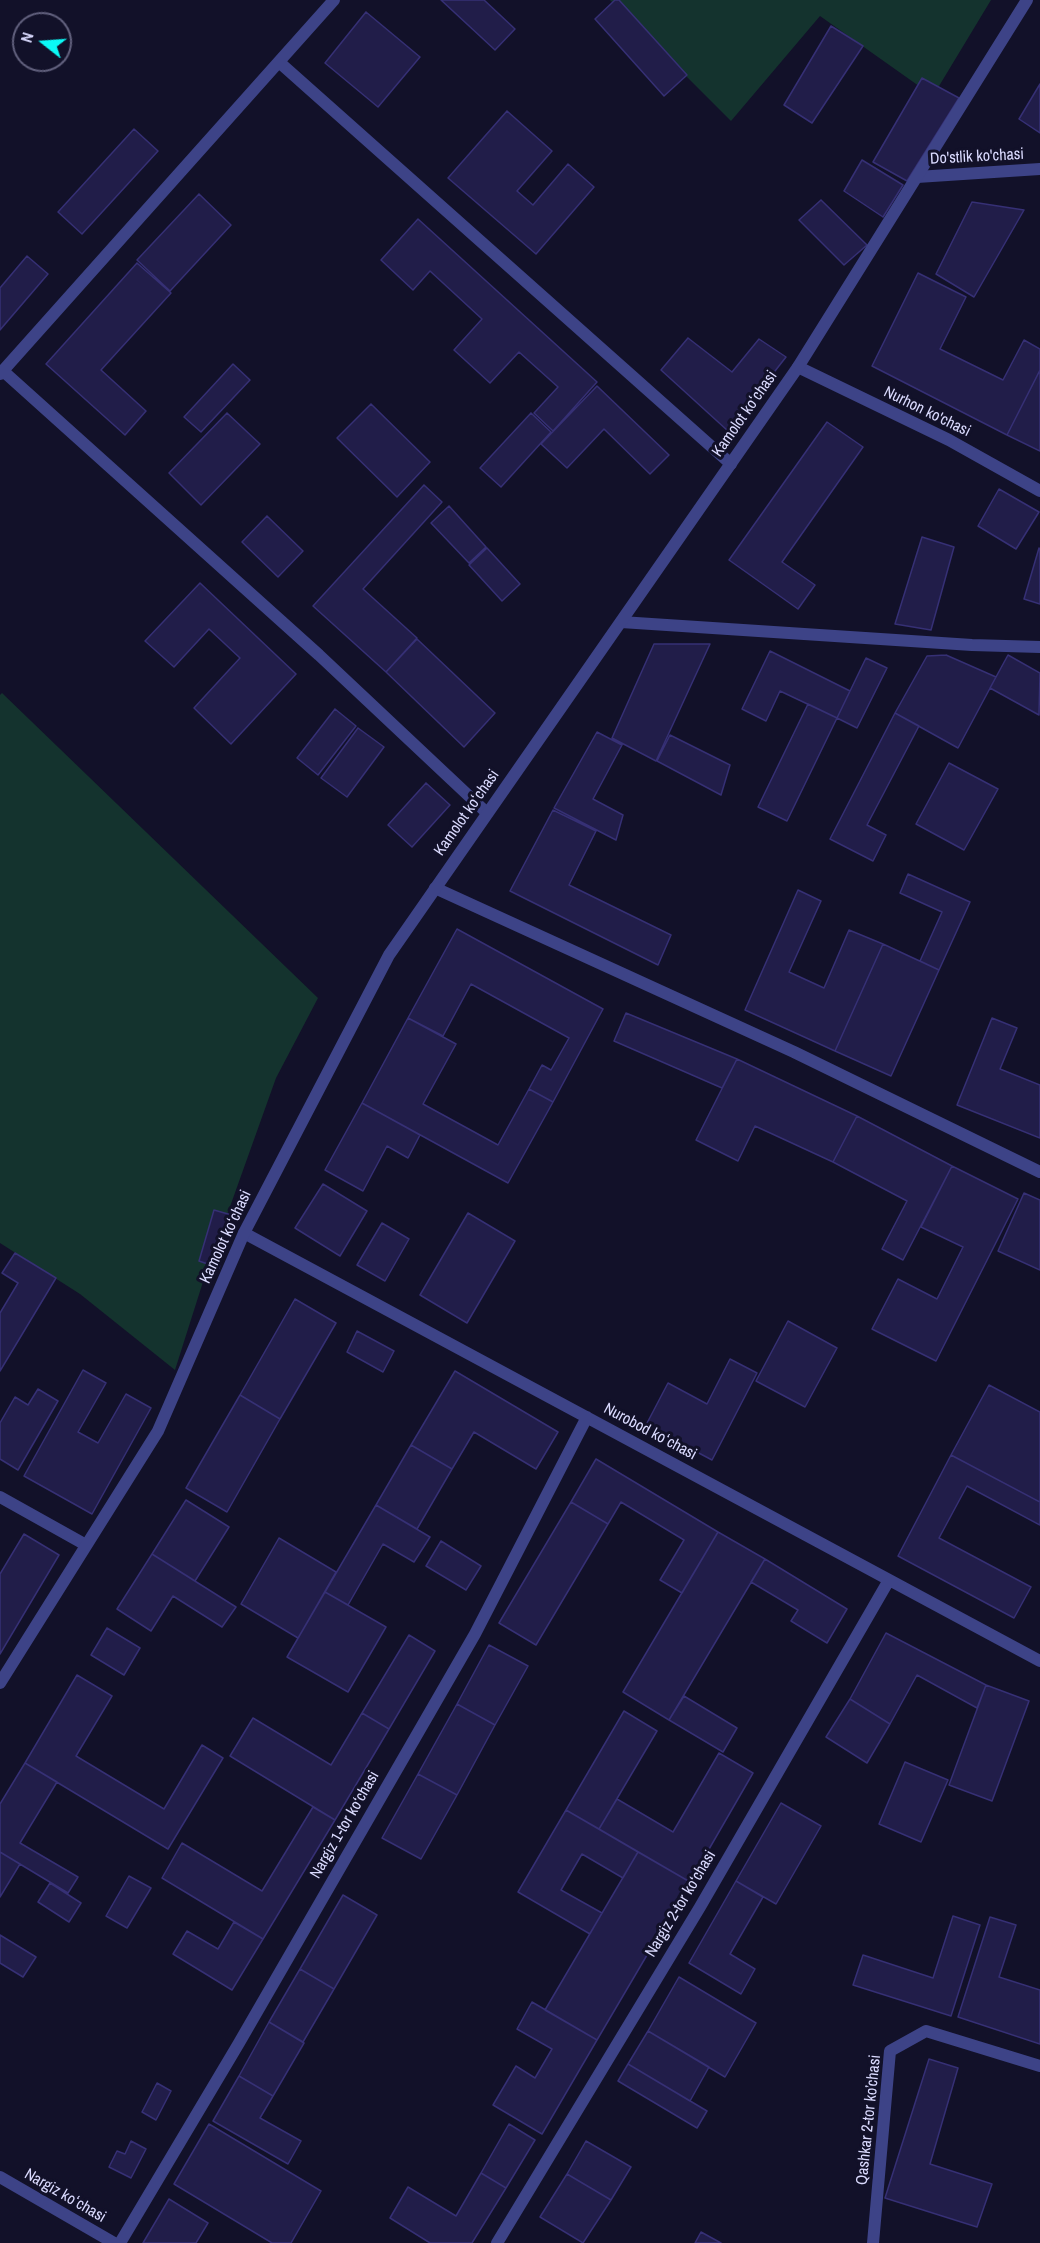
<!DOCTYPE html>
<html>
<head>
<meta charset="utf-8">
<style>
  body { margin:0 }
  #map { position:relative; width:1040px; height:2243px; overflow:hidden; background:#121129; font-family:"Archivo Narrow",sans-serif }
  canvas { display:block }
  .north { position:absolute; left:12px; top:12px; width:60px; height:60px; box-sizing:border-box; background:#121129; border:2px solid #62617e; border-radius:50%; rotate:287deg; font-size:16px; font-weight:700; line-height:24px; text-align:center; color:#dadafe }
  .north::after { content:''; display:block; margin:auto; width:21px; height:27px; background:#0bf9f6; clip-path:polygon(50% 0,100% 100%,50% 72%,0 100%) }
</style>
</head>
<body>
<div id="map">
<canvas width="1040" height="2243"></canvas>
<div class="north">N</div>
</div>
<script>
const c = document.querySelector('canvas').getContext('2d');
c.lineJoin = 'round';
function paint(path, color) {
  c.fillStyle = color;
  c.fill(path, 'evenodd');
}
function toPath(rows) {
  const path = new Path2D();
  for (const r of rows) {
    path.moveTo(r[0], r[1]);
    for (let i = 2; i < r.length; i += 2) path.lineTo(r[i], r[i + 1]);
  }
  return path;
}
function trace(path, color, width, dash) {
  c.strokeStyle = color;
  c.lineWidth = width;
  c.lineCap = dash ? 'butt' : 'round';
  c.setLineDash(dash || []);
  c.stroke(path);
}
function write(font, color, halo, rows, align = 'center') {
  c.font = font + ' "Archivo Narrow",sans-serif';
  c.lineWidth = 6;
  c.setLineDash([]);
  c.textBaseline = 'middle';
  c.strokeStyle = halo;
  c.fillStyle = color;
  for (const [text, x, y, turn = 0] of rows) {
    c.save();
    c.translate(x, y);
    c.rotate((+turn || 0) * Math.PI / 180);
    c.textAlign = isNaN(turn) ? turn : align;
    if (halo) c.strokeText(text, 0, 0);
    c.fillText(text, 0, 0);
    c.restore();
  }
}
paint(toPath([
  [610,0,991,0,933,96,820,16,731,121],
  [2,693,318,998,276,1078,202,1285,175,1370,80,1294,0,1243,0,695]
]), '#14332e');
const building = toPath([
  [441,0,484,0,515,29,495,50,441,0],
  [615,0,619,0,687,75,664,96,595,19,615,0],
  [366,12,420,57,378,107,325,63,366,12],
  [831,26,863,46,812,123,784,105,831,26],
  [922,78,959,98,907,181,873,162,922,78],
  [1040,84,1040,133,1019,119,1040,84],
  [507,111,552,151,517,191,533,205,568,164,594,187,536,254,448,178,507,111],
  [134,129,158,151,82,234,58,212,134,129],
  [862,160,903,185,883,217,844,191,862,160],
  [199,194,231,225,170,291,137,260,199,194],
  [821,200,867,245,844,265,799,220,821,200],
  [972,202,1024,210,974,297,936,274,972,202],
  [418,219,597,382,553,431,534,413,558,387,519,352,490,383,454,350,482,319,430,271,413,290,381,260,418,219],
  [27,256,48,274,0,330,0,288,27,256],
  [137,263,171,293,101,370,146,411,125,435,46,364,137,263],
  [918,273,966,297,940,349,1003,380,1024,340,1040,349,1040,370,1007,435,872,366,918,273],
  [688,338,732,372,759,339,786,357,728,431,661,370,688,338],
  [233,364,250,380,201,432,184,417,233,364],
  [1040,370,1040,451,1007,435,1040,370],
  [597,386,669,455,650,474,604,429,567,468,541,444,597,386],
  [371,404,430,462,397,497,337,438,371,404],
  [227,413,260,444,201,505,169,473,227,413],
  [531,413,551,432,501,487,480,468,531,413],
  [827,422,863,447,782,562,815,585,798,609,729,560,827,422],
  [424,485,442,502,363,589,417,638,386,672,313,606,424,485],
  [999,489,1039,512,1016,549,978,526,999,489],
  [449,506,486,547,469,563,431,523,449,506],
  [267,516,303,551,278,577,242,542,267,516],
  [922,537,954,547,931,630,895,624,922,537],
  [487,548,520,584,502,601,469,565,487,548],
  [1039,548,1040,549,1040,604,1024,599,1039,548],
  [200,583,296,674,231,744,194,708,240,658,209,629,174,667,145,641,200,583],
  [417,639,495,713,464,747,386,672,417,639],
  [654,644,710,644,656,761,612,738,654,644],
  [770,651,850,691,837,718,780,691,766,721,742,709,770,651],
  [946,655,996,677,958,748,895,713,927,656,946,655],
  [1008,655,1040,673,1039,715,990,688,1008,655],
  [866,658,887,668,857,728,837,718,866,658],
  [808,704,837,718,787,821,758,807,808,704],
  [335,709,356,726,318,775,297,758,335,709],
  [895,713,919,726,867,825,886,835,873,861,830,839,895,713],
  [358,728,384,747,347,797,321,778,358,728],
  [597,732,622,745,593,799,623,815,616,840,554,808,597,732],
  [670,735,730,765,721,795,657,761,670,735],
  [949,763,998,789,964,850,916,824,949,763],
  [426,783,450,805,412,847,388,825,426,783],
  [553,810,596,831,569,885,671,935,658,965,510,891,553,810],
  [908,874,970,902,939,970,920,961,942,912,900,893,908,874],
  [798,890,821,901,789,972,824,988,849,930,883,944,835,1051,745,1010,798,890],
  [457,929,603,1009,553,1102,529,1089,542,1065,551,1070,569,1038,471,984,443,1036,408,1018,457,929],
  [883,944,939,970,891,1076,835,1051,883,944],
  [626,1013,737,1059,722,1088,614,1041,626,1013],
  [408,1018,456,1044,423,1104,498,1145,529,1089,553,1102,508,1183,362,1103,408,1018],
  [992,1018,1017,1028,1000,1069,1040,1085,1040,1138,957,1105,992,1018],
  [737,1059,857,1116,833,1162,755,1126,738,1161,696,1140,737,1059],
  [362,1103,420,1135,408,1158,387,1146,363,1191,325,1170,362,1103],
  [857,1116,952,1166,903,1260,882,1249,907,1201,833,1162,857,1116],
  [952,1166,1018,1199,936,1361,872,1329,898,1279,937,1299,963,1247,921,1227,952,1166],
  [323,1184,367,1211,340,1256,295,1228,323,1184],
  [1024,1193,1040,1200,1040,1270,998,1251,1024,1193],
  [214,1210,235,1216,219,1268,199,1261,214,1210],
  [468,1213,515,1241,467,1323,420,1295,468,1213],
  [382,1223,409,1239,385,1281,357,1265,382,1223],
  [15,1253,56,1278,0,1371,0,1313,18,1283,2,1273,15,1253],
  [295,1299,336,1323,280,1419,240,1395,295,1299],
  [788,1321,837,1348,805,1407,756,1381,788,1321],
  [357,1331,394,1351,383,1372,347,1352,357,1331],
  [730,1359,757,1373,712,1460,646,1425,668,1383,707,1404,730,1359],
  [83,1370,106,1383,78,1432,98,1443,126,1394,151,1408,92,1514,24,1476,83,1370],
  [455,1371,558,1432,536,1469,474,1432,452,1469,411,1445,455,1371],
  [989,1385,1040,1412,1040,1502,951,1455,989,1385],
  [38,1389,58,1401,18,1470,0,1459,0,1423,15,1397,28,1405,38,1389],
  [240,1395,280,1419,227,1512,186,1488,240,1395],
  [411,1445,452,1469,417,1529,376,1505,411,1445],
  [951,1455,1040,1502,1040,1525,967,1486,939,1538,1031,1587,1014,1618,898,1556,951,1455],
  [596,1459,718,1532,682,1593,660,1580,684,1540,621,1502,608,1524,571,1502,596,1459],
  [186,1500,229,1527,195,1581,152,1554,186,1500],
  [571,1502,608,1524,536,1645,499,1623,571,1502],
  [376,1505,430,1537,414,1562,383,1544,348,1605,325,1592,376,1505],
  [718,1532,765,1559,669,1720,623,1692,718,1532],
  [24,1534,59,1555,0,1654,0,1574,24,1534],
  [279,1538,336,1572,298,1638,241,1604,279,1538],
  [441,1541,481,1566,466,1590,426,1566,441,1541],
  [152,1554,236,1607,222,1627,173,1596,151,1631,117,1609,152,1554],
  [765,1559,847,1609,827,1643,791,1621,798,1610,751,1582,765,1559],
  [325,1592,386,1627,348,1692,287,1657,325,1592],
  [107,1628,140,1648,124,1675,91,1655,107,1628],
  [886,1633,986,1685,977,1708,917,1675,890,1724,850,1699,886,1633],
  [409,1635,435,1651,389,1729,362,1713,409,1635],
  [489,1645,528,1666,495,1725,457,1704,489,1645],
  [77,1675,112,1696,76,1756,164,1809,202,1745,223,1758,168,1849,25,1763,77,1675],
  [986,1685,1029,1701,992,1801,949,1785,986,1685],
  [684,1696,737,1728,723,1752,669,1720,684,1696],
  [850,1699,890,1724,867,1763,826,1737,850,1699],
  [457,1704,495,1725,457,1795,418,1774,457,1704],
  [624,1711,657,1731,599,1829,566,1810,624,1711],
  [362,1713,389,1729,335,1820,230,1756,253,1718,331,1765,362,1713],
  [719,1753,753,1773,690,1882,599,1829,617,1799,673,1832,719,1753],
  [905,1762,948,1780,921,1842,879,1824,905,1762],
  [25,1763,57,1782,20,1843,78,1877,68,1893,0,1852,0,1804,25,1763],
  [418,1774,457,1795,421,1859,382,1838,418,1774],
  [781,1803,821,1826,776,1904,736,1881,781,1803],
  [313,1807,335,1820,263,1939,162,1878,182,1843,262,1891,313,1807],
  [566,1810,638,1852,623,1878,582,1854,561,1890,602,1913,590,1934,518,1892,566,1810],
  [0,1852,20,1864,0,1897,0,1852],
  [638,1852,690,1882,597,2040,545,2010,638,1852],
  [129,1876,151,1888,127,1928,106,1916,129,1876],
  [736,1881,763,1897,730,1954,755,1969,741,1994,689,1963,736,1881],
  [50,1883,81,1903,69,1922,38,1902,50,1883],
  [343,1895,377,1915,334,1989,300,1969,343,1895],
  [953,1916,980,1925,951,2016,853,1985,863,1955,933,1978,953,1916],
  [990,1917,1016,1925,999,1977,1040,1990,1040,2044,958,2017,990,1917],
  [234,1922,263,1939,232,1990,173,1954,187,1931,218,1949,234,1922],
  [0,1935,36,1957,23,1977,0,1963,0,1935],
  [300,1969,334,1989,303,2042,269,2022,300,1969],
  [679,1977,756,2023,725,2077,648,2031,679,1977],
  [532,2002,597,2040,542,2134,493,2105,516,2066,535,2078,552,2049,517,2029,532,2002],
  [269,2022,304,2043,273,2096,239,2076,269,2022],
  [648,2031,709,2067,690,2101,628,2064,648,2031],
  [929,2059,958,2068,930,2164,992,2184,977,2227,885,2198,929,2059],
  [628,2064,707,2111,697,2128,618,2081,628,2064],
  [239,2076,273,2096,260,2118,301,2141,288,2164,213,2121,239,2076],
  [157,2083,171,2091,156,2120,142,2112,157,2083],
  [209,2124,321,2191,291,2243,272,2243,174,2184,209,2124],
  [509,2124,535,2140,506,2188,481,2173,509,2124],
  [131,2141,146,2149,131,2178,109,2167,117,2151,125,2154,131,2141],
  [586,2141,631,2167,611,2200,567,2174,586,2141],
  [481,2173,506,2188,472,2243,430,2243,390,2218,408,2187,456,2216,481,2173],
  [567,2174,611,2200,583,2243,540,2217,567,2174],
  [169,2199,208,2223,196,2243,143,2243,169,2199],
  [701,2232,721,2243,695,2243,701,2232]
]);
paint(building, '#211d49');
trace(building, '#363075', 1.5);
trace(toPath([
  [279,62,731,464],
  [917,177,1040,169],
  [798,367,949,440,1040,491],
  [3,371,319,655,487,813],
  [0,374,334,0],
  [621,622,972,645,1040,647],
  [435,888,794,1052,1040,1172],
  [244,1233,1040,1661],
  [0,1497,86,1545],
  [0,2177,114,2243],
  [120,2243,239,2043,475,1634,587,1417],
  [497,2243,700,1907,889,1580],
  [873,2243,890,2051,926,2031,1040,2066]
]), '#3d4387', 12);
trace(toPath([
  [0,1683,158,1431,244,1233,389,955,798,367,1027,0]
]), '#3d4387', 12);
write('16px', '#dadafe', '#121129', [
  ["Do'stlik ko'chasi",977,157,-3],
  ["Nurhon ko'chasi",927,412,26],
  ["Kamolot koʻchasi",745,414,-55],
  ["Kamolot koʻchasi",467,813,-55],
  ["Kamolot koʻchasi",226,1237,-65],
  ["Nurobod koʻchasi",650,1432,28],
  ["Nargiz 1-tor ko‘chasi",345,1825,-60],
  ["Nargiz 2-tor ko‘chasi",681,1904,-59],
  ["Qashkar 2-tor koʼchasi",869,2120,-84],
  ["Nargiz koʻchasi",65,2196,30]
]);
</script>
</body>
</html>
